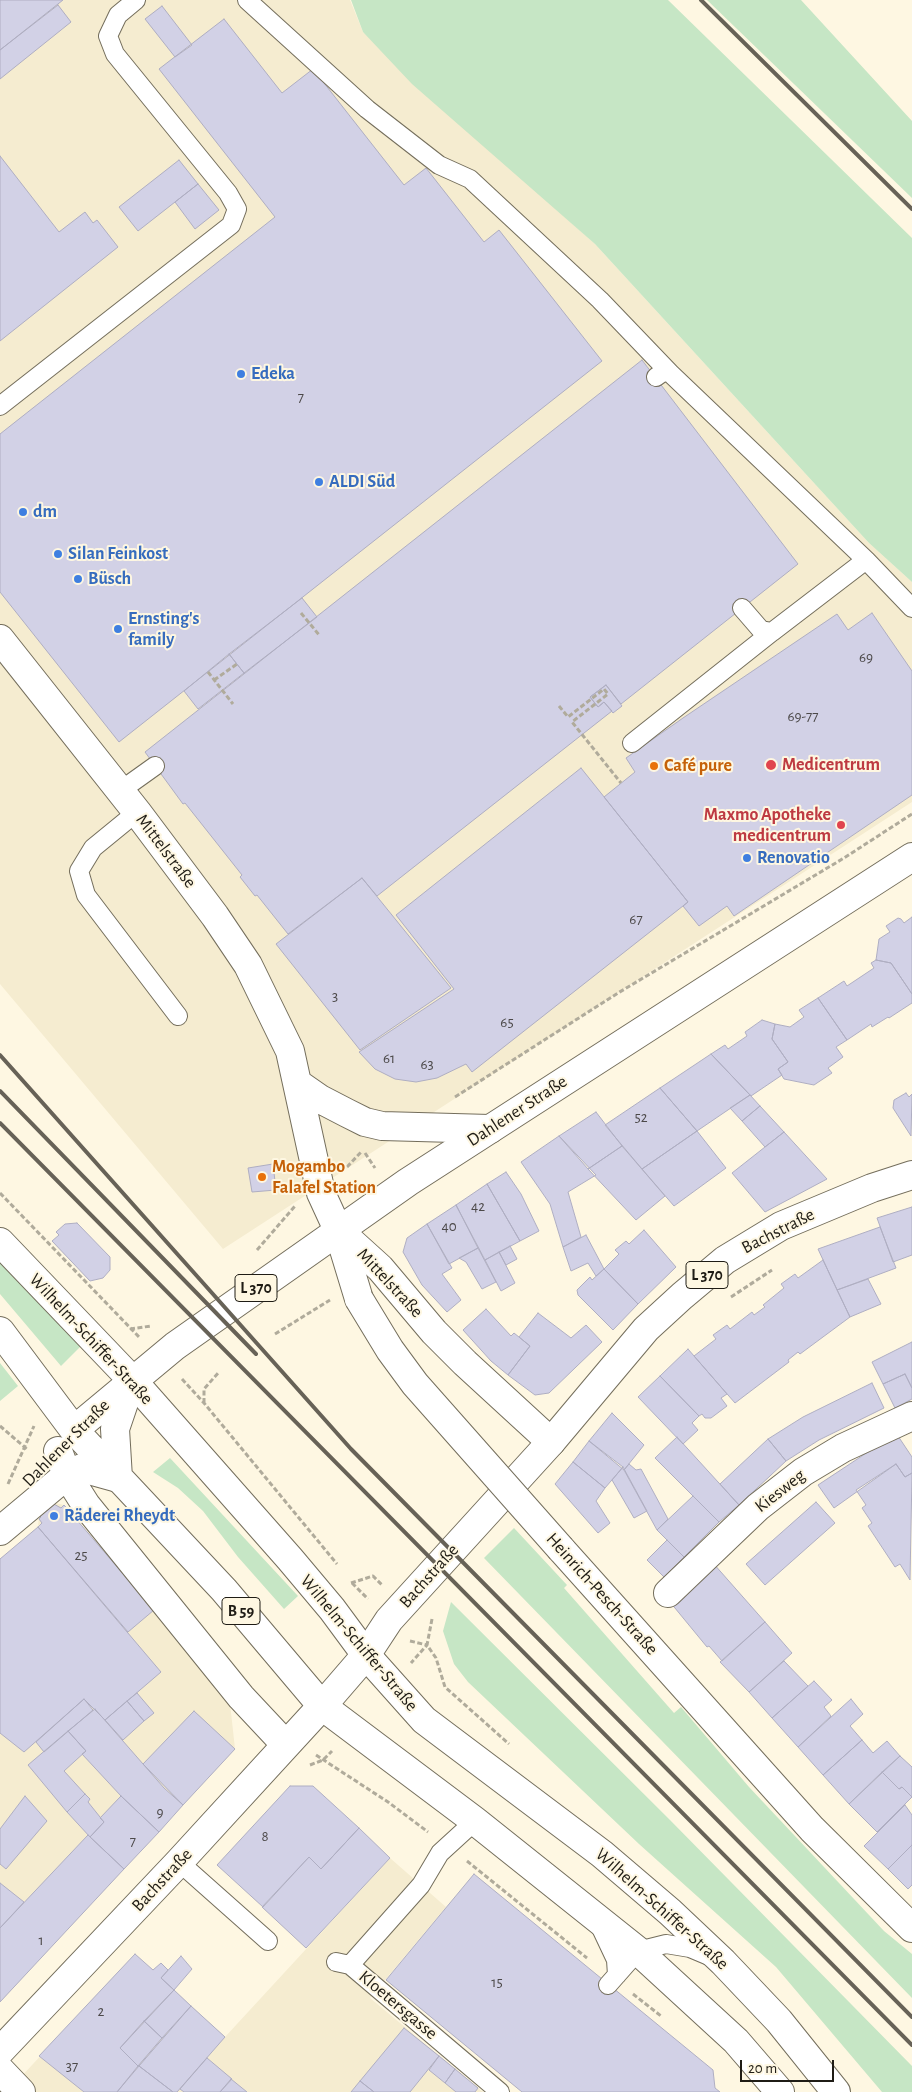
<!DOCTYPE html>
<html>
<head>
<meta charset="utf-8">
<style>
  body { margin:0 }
  #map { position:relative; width:912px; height:2092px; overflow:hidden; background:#fef7e2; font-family:"Alegreya Sans",sans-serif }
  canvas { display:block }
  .scale { position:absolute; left:740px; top:2060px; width:94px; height:22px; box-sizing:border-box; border:2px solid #1f1c15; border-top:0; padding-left:6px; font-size:15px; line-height:18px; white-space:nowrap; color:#1f1c15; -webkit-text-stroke:4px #fef7e2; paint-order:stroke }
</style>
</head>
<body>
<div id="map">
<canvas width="912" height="2092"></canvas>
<div class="scale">20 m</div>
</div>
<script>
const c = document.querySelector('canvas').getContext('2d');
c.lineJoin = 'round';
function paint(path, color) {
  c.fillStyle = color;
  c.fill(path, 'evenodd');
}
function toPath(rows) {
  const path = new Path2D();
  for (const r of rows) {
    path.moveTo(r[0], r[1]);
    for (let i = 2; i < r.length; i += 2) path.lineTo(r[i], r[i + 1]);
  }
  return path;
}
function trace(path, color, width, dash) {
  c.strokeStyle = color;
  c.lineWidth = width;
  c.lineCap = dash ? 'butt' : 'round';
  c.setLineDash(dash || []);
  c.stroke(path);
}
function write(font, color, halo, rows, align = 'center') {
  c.font = font + ' "Alegreya Sans",sans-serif';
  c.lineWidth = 4;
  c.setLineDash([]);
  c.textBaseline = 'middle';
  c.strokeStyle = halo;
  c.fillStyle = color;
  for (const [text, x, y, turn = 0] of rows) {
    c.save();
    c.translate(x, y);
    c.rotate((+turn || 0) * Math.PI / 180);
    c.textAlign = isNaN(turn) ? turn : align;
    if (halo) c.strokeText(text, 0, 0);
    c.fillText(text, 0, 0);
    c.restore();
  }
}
paint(toPath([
  [0,0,350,0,363,32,595,244,869,543,912,582,912,802,223,1249,0,984],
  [51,1502,64,1505,230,1703,235,1749,0,2002,0,1559,38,1527,39,1513],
  [390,1858,446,1907,370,1998,483,2092,7,2092,135,1954,225,2037]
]), '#f5ecd0');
paint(toPath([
  [351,0,668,0,912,238,912,582,869,543,595,244,412,84,363,32],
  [707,0,801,0,912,121,912,198],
  [0,1260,83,1344,61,1366,0,1294],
  [0,1363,18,1386,0,1401],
  [170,1458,298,1596,284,1609,238,1557,203,1511,178,1488,153,1472],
  [514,1528,567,1585,564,1588,674,1713,681,1707,749,1787,884,1931,912,1954,912,1998,484,1558],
  [451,1602,670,1820,912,2066,912,2092,882,2092,776,1967,639,1844,468,1682,454,1664,443,1631]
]), '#c6e6c5');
const building = toPath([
  [0,0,63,0,0,50,0,0],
  [58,5,71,22,0,79,0,50,58,5],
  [162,6,192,45,175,57,145,19,162,6],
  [224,19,282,93,313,69,404,185,426,168,484,242,499,230,602,361,119,742,0,592,0,434,275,217,159,69,224,19],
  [0,156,59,232,85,212,93,223,97,220,118,247,0,341,0,156],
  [179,160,198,184,138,231,119,207,179,160],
  [198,184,219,210,195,229,175,202,198,184],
  [642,360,798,564,621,704,606,685,590,697,598,707,604,702,612,711,377,896,362,878,288,934,257,895,255,896,240,877,242,875,185,803,183,804,145,752,642,360],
  [302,598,317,617,244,673,229,654,302,598],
  [872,613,912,671,912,795,734,916,727,906,699,926,683,906,688,902,604,797,635,772,626,758,683,718,837,614,848,630,872,613],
  [229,654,244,673,198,709,184,691,229,654],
  [606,685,622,706,613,713,604,702,598,707,590,697,606,685],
  [581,768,688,902,472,1072,466,1064,437,1078,416,1082,395,1079,375,1069,359,1052,454,989,396,915,581,768],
  [362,878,451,988,360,1050,276,944,362,878],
  [912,917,912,994,891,963,876,960,879,939,890,932,886,926,898,918,901,919,904,923,912,917],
  [876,960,891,963,912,994,912,1003,889,1018,888,1017,872,1027,871,1024,847,1040,818,998,844,981,847,986,874,968,871,963,876,960],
  [818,998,847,1040,836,1047,843,1057,828,1068,832,1073,814,1085,784,1079,778,1069,788,1062,772,1039,775,1024,790,1027,804,1017,799,1010,818,998],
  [762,1020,775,1024,772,1039,788,1062,778,1069,782,1075,751,1096,711,1054,725,1045,728,1049,747,1036,745,1032,762,1020],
  [711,1054,750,1095,697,1131,660,1088,711,1054],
  [660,1088,697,1131,642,1169,605,1125,660,1088],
  [906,1093,909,1097,912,1094,911,1136,893,1108,894,1100,906,1093],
  [750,1095,760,1106,742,1121,730,1108,750,1095],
  [760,1106,784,1132,765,1147,742,1121,760,1106],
  [596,1112,622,1146,588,1169,559,1136,596,1112],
  [697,1131,726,1168,674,1206,642,1169,697,1131],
  [784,1132,827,1179,765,1212,732,1173,784,1132],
  [559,1136,596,1175,568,1192,581,1237,563,1247,550,1204,521,1162,559,1136],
  [622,1146,665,1196,636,1220,588,1169,622,1146],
  [273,1164,276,1190,252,1192,248,1168,273,1164],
  [506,1172,521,1194,539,1231,520,1241,487,1184,506,1172],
  [487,1184,520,1241,485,1260,456,1205,487,1184],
  [456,1205,478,1248,449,1264,427,1224,456,1205],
  [912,1207,912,1255,893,1262,877,1218,912,1207],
  [77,1223,110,1257,110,1270,103,1278,90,1281,52,1241,59,1235,56,1232,65,1224,77,1223],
  [427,1224,452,1268,442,1274,461,1300,447,1312,422,1285,403,1252,407,1238,427,1224],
  [880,1227,896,1268,837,1290,818,1249,880,1227],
  [644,1230,676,1267,638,1304,604,1269,619,1254,615,1250,626,1241,629,1244,644,1230],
  [586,1235,604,1269,596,1276,588,1263,571,1271,563,1247,586,1235],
  [510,1246,517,1259,506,1265,499,1252,510,1246],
  [478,1248,496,1282,482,1289,466,1262,459,1258,478,1248],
  [499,1252,515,1283,501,1291,485,1260,499,1252],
  [823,1260,850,1317,800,1354,798,1352,788,1360,789,1362,735,1403,694,1356,716,1339,713,1335,727,1325,730,1329,752,1312,754,1315,765,1307,763,1305,784,1288,781,1284,795,1274,798,1278,823,1260],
  [604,1269,638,1304,613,1330,578,1295,577,1290,590,1277,592,1280,604,1269],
  [868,1279,881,1304,850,1317,837,1290,868,1279],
  [486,1309,511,1336,514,1333,530,1346,508,1375,491,1361,463,1330,486,1309],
  [538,1313,571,1338,586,1325,602,1342,549,1393,535,1395,508,1375,530,1346,519,1337,538,1313],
  [912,1342,912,1388,905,1374,883,1384,872,1362,912,1342],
  [688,1349,727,1394,721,1398,727,1406,711,1418,705,1418,702,1414,699,1416,660,1376,688,1349],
  [905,1374,912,1388,912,1399,895,1408,883,1384,905,1374],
  [660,1376,699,1416,692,1423,698,1430,683,1444,638,1397,660,1376],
  [872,1383,884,1408,819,1440,786,1461,768,1439,803,1417,872,1383],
  [612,1413,644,1445,624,1470,589,1441,612,1413],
  [898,1436,912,1457,912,1473,905,1477,896,1464,834,1508,818,1485,874,1448,898,1436],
  [677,1437,739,1505,719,1522,655,1458,677,1437],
  [768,1439,786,1461,739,1505,720,1484,768,1439],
  [589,1441,623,1467,605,1488,573,1462,589,1441],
  [573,1462,605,1488,596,1501,610,1523,598,1533,555,1484,573,1462],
  [629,1464,636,1470,641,1469,668,1519,657,1530,624,1470,629,1464],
  [896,1464,905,1477,912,1473,910,1580,900,1564,895,1567,868,1526,872,1523,862,1508,866,1505,856,1490,896,1464],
  [623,1467,647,1511,634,1518,612,1480,623,1467],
  [693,1496,719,1522,684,1557,657,1530,693,1496],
  [816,1502,835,1523,765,1585,746,1564,816,1502],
  [52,1503,61,1508,64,1505,154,1610,128,1632,38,1527,42,1523,39,1519,41,1517,39,1515,52,1503],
  [38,1527,161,1672,105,1720,84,1699,24,1752,0,1733,0,1559,38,1527],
  [667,1540,684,1557,664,1577,647,1560,667,1540],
  [713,1563,765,1622,722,1661,709,1646,707,1647,670,1602,713,1563],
  [765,1622,792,1653,749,1692,720,1662,765,1622],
  [784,1661,808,1686,772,1718,749,1692,784,1661],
  [814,1681,832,1700,824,1707,831,1716,798,1747,772,1718,814,1681],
  [137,1693,154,1713,144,1721,127,1701,137,1693],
  [84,1699,93,1710,44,1752,36,1742,84,1699],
  [851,1699,863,1714,850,1726,862,1740,823,1775,798,1747,851,1699],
  [127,1701,144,1721,123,1740,105,1720,127,1701],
  [95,1709,164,1788,183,1805,159,1832,121,1796,82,1754,86,1751,68,1731,95,1709],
  [194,1711,235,1749,183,1805,143,1764,194,1711],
  [68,1731,86,1751,64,1771,85,1794,67,1812,28,1765,68,1731],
  [862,1740,873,1753,887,1741,900,1756,849,1804,823,1775,862,1740],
  [900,1756,912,1767,912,1797,902,1787,899,1789,882,1772,900,1756],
  [882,1772,899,1789,902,1787,912,1797,877,1832,849,1804,882,1772],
  [290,1786,313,1786,359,1828,321,1869,309,1857,263,1907,217,1865,290,1786],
  [85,1794,90,1799,88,1802,104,1822,90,1837,67,1812,85,1794],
  [25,1796,47,1821,6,1869,0,1864,0,1829,25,1796],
  [121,1796,159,1832,124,1869,90,1837,104,1822,100,1818,121,1796],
  [905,1805,912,1815,912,1845,888,1869,864,1846,905,1805],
  [359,1828,390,1858,306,1948,262,1907,309,1857,321,1869,359,1828],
  [88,1835,124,1869,0,2002,0,1928,88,1835],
  [912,1845,912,1885,908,1889,888,1869,912,1845],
  [474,1874,713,2070,715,2088,720,2092,522,2092,386,1980,474,1874],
  [0,1883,24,1902,0,1928,0,1883],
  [135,1954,153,1970,161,1963,168,1970,161,1978,174,1990,120,2048,138,2066,117,2092,84,2092,39,2056,135,1954],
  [181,1956,192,1969,174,1990,161,1978,181,1956],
  [174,1990,191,2006,162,2038,144,2021,174,1990],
  [191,2006,225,2037,177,2092,173,2092,139,2066,191,2006],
  [144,2021,162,2038,138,2066,120,2048,144,2021],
  [404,2028,439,2056,410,2092,374,2092,360,2081,404,2028],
  [439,2056,455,2069,445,2083,429,2070,439,2056],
  [207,2058,232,2079,220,2092,184,2092,180,2089,207,2058],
  [139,2066,173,2092,117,2092,139,2066],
  [455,2069,478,2088,475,2092,456,2092,445,2083,455,2069],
  [231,2079,247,2092,220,2092,231,2079],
  [360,2081,374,2092,351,2092,360,2081]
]);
paint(building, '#d2d1e6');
trace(building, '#afaec2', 1);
const service = toPath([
  [247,0,367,109,439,165,470,179,600,300,670,373],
  [656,377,663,372,670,373,866,560,912,608],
  [0,406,231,225,237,209,228,193,115,54,108,36,118,15,136,0],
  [742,608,761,630,772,632,866,560],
  [632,743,772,632],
  [120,791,155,766],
  [137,812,93,848,79,871,86,895,178,1016],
  [179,1862,268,1941],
  [599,1924,616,1960,617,1975],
  [336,1962,350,1965,500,2092],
  [350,1965,421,1885,440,1853,475,1821],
  [608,1985,638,1951,666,1944,690,1948,709,1956]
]);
const minor = toPath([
  [0,639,137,812,215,916,248,965,290,1051,321,1193,338,1230,380,1268,434,1332,465,1363,551,1442],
  [297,1083,320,1099,347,1113,365,1122,382,1126,490,1129],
  [58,1451,67,1475,86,1505,241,1697,286,1745],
  [0,1531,67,1475,82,1468,118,1478],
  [668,1593,758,1507,803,1472,843,1448,912,1416],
  [0,2051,179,1862,322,1706],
  [0,2070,21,2092]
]);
const tertiary = toPath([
  [338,1230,359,1299],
  [561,1549,812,1829,912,1928]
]);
const secondary = toPath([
  [132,1380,290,1559,332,1609,366,1655,424,1720,602,1854,670,1912,723,1962,779,2021,836,2092],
  [322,1706,475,1821,638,1951,736,2041,780,2092]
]);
const primary = toPath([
  [0,1242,132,1380],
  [0,1331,74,1430,224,1590,322,1706,366,1655,389,1620,551,1442,646,1329,682,1296,725,1260,781,1226,872,1188,912,1175],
  [74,1430,175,1346,408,1182,912,857],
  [118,1478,115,1429,131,1382]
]);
trace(service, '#746e5c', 20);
trace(minor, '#746e5c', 30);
trace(tertiary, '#746e5c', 30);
trace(secondary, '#746e5c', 30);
trace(primary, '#746e5c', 30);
trace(toPath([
  [301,613,320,636],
  [208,672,233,704],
  [214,680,237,664],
  [559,706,568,717,604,689,608,694,572,722,621,783],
  [455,1097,618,993,844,858,912,814],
  [365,1153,375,1168],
  [347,1167,362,1151],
  [0,1193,140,1338],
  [257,1250,295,1206],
  [731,1297,772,1270],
  [130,1329,151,1326],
  [275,1334,330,1300],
  [182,1379,204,1403,337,1564],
  [204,1403,204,1389,219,1372],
  [0,1426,28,1450],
  [8,1484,34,1426],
  [351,1583,373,1576,382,1585],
  [352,1583,368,1599],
  [432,1619,427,1645,436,1658,445,1687,509,1744],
  [410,1641,427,1645,411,1663],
  [316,1755,388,1802,428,1832],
  [310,1765,323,1760,332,1751],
  [467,1861,587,1958],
  [633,1994,661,2016]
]), '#b0ab9b', 3, [5, 2.5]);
trace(service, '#fff', 18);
trace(minor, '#fff', 28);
trace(tertiary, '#fff', 28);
trace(secondary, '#fff', 28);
trace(primary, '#fff', 28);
trace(toPath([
  [701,0,912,209],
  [0,1055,351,1449,912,2017],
  [0,1091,256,1354],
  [0,1123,912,2045]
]), '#676257', 4);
const tertiaryBridge = toPath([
  [359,1299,390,1350,415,1384,561,1549]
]);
trace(tertiaryBridge, '#746e5c', 30, []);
trace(tertiaryBridge, '#fff', 28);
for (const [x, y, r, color] of [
  [241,374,5,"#3f7fe0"],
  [319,482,5,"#3f7fe0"],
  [23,512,5,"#3f7fe0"],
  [58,554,5,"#3f7fe0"],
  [78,579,5,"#3f7fe0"],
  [118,629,5,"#3f7fe0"],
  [771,765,6,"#e0444e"],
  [654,766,5,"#e8710a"],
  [841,825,5,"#e0444e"],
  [747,858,5,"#3f7fe0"],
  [262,1177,5,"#e8710a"],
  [54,1516,5,"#3f7fe0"]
]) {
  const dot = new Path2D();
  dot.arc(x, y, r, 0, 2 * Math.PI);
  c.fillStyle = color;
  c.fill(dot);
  trace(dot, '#fef7e2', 2);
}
write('15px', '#4c4949', null, [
  ["7",301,397],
  ["69",866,657],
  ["69-77",803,716],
  ["67",636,919],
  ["3",335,996],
  ["65",507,1022],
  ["61",389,1058],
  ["63",427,1064],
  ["52",641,1117],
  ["42",478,1206],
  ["40",449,1226],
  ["25",81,1555],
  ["9",160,1812],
  ["8",265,1836],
  ["7",133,1841],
  ["1",41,1940],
  ["15",497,1982],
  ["2",101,2011],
  ["37",72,2066]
]);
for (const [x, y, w] of [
  [707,1275,42],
  [256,1288,42],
  [241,1611,38]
]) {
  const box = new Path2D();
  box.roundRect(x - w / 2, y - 13.5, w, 27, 4);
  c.fillStyle = '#fef7e2';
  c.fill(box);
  trace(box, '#1f1c15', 1);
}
write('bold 16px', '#1f1c15', null, [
  ["L 370",707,1275],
  ["L 370",256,1288],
  ["B 59",241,1611]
]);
write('bold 18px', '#366cbe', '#fef7e2', [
  ["Edeka",251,374],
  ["ALDI Süd",329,482],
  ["dm",33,512],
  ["Silan Feinkost",68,554],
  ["Büsch",88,579],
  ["Ernsting's",128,619],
  ["family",128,640],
  ["Renovatio",757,858],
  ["Räderei Rheydt",64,1516]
], 'left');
write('bold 18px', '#be3a42', '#fef7e2', [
  ["Medicentrum",782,765],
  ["Maxmo Apotheke",831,815,"right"],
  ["medicentrum",831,836,"right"]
], 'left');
write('bold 18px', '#c56008', '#fef7e2', [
  ["Café pure",664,766],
  ["Mogambo",272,1167],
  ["Falafel Station",272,1188]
], 'left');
write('18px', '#1f1c15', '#fef7e2', [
  ["Mittelstraße",166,851,53],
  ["Dahlener Straße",517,1111,-33],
  ["Bachstraße",778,1231,-27],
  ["Mittelstraße",390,1283,47],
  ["Wilhelm-Schiffer-Straße",91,1339,47],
  ["Dahlener Straße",66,1443,-45],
  ["Kiesweg",780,1491,-38],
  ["Bachstraße",429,1576,-48],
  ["Heinrich-Pesch-Straße",602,1594,48],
  ["Wilhelm-Schiffer-Straße",359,1643,50],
  ["Bachstraße",162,1880,-47],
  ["Wilhelm-Schiffer-Straße",662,1909,42],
  ["Kloetersgasse",398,2005,40]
]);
</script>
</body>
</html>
